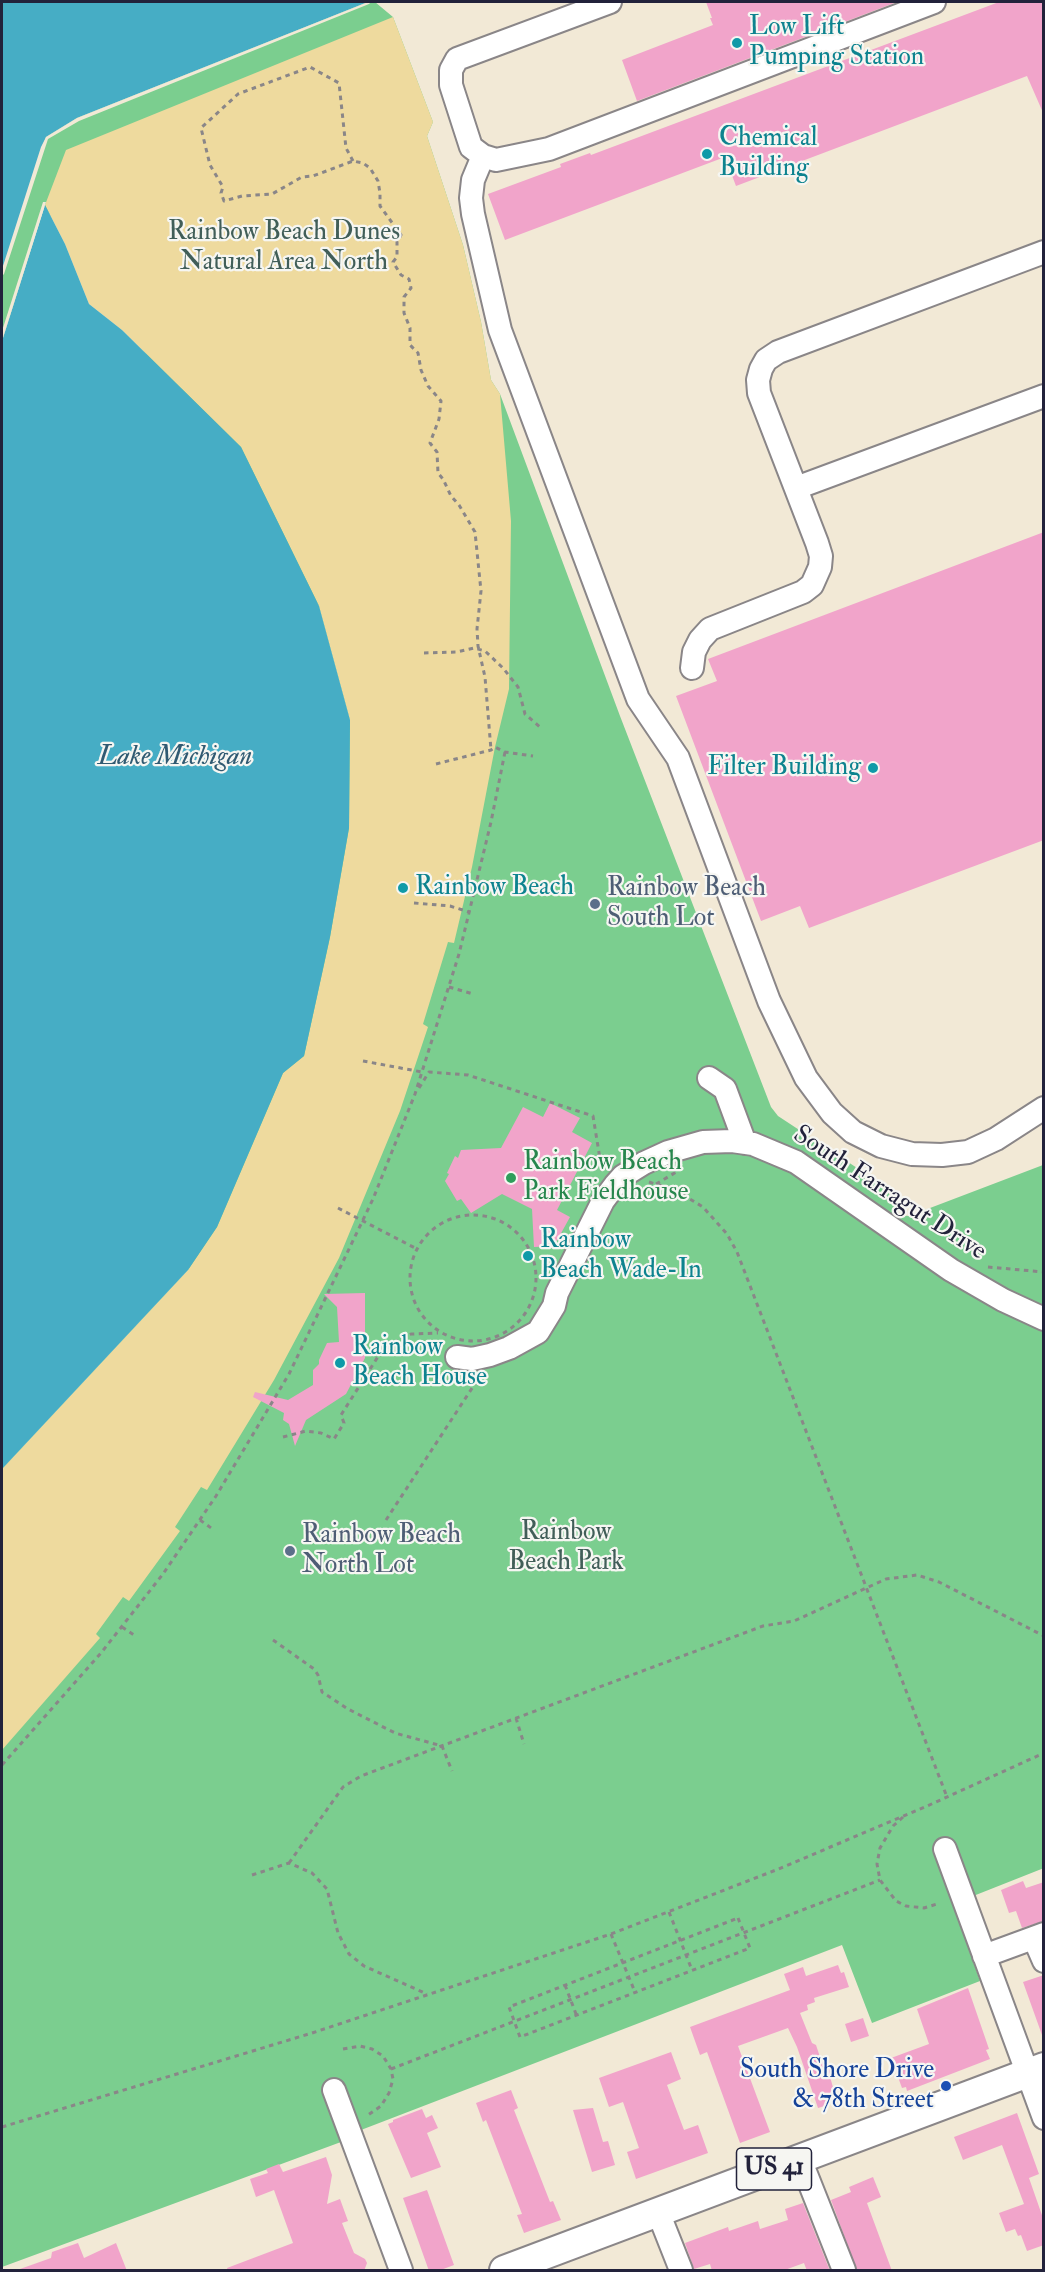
<!DOCTYPE html>
<html>
<head>
<meta charset="utf-8">
<style>
  body { margin:0 }
  #map { position:relative; width:1045px; height:2272px; overflow:hidden; background:#f2e9d6; font-family:"IM FELL Double Pica",serif }
  canvas { display:block }
  .frame { position:absolute; inset:0; border:3px solid #22223b; pointer-events:none }
</style>
</head>
<body>
<div id="map">
<canvas width="1045" height="2272"></canvas>
<div class="frame"></div>
</div>
<script>
const c = document.querySelector('canvas').getContext('2d');
c.lineJoin = 'round';
function paint(path, color) {
  c.fillStyle = color;
  c.fill(path, 'evenodd');
}
function toPath(rows) {
  const path = new Path2D();
  for (const r of rows) {
    if (r.length === 3) {
      path.moveTo(r[0] + r[2], r[1]);
      path.arc(r[0], r[1], r[2], 0, 2 * Math.PI);
      continue;
    }
    path.moveTo(r[0], r[1]);
    for (let i = 2; i < r.length; i += 2) path.lineTo(r[i], r[i + 1]);
  }
  return path;
}
function trace(path, color, width, dash) {
  c.strokeStyle = color;
  c.lineWidth = width;
  c.lineCap = dash ? 'butt' : 'round';
  c.setLineDash(dash || []);
  c.stroke(path);
}
function write(font, color, halo, rows, align = 'center') {
  c.font = font + ' "IM FELL Double Pica",serif';
  c.lineWidth = 4.5;
  c.setLineDash([]);
  c.textBaseline = 'middle';
  c.strokeStyle = halo;
  c.fillStyle = color;
  for (const [text, x, y, turn = 0] of rows) {
    c.save();
    c.translate(x, y);
    c.rotate((+turn || 0) * Math.PI / 180);
    c.textAlign = isNaN(turn) ? turn : align;
    if (halo) c.strokeText(text, 0, 0);
    c.fillText(text, 0, 0);
    c.restore();
  }
}
paint(toPath([
  [368,2,375,2,393,17,433,122,427,136,463,245,481,322,491,380,500,394,620,716,771,1107,778,1116,886,1187,898,1215,909,1216,1043,1165,1044,1868,953,1904,980,1981,872,2023,842,1945,361,2130,341,2142,2,2267,2,1469,188,1270,350,720,319,606,44,206,2,341,2,273,46,137,77,118]
]), '#7bce8f');
paint(toPath([
  [393,17,433,122,427,136,463,245,481,322,491,380,500,394,511,521,509,689,495,747,472,867,454,943,448,942,423,1024,428,1027,400,1111,339,1258,274,1380,207,1490,201,1487,175,1527,180,1531,129,1601,123,1597,96,1634,100,1638,2,1750,2,1469,188,1270,217,1227,283,1073,304,1056,330,937,349,828,350,720,319,606,241,447,122,330,89,304,65,244,45,205,66,150]
]), '#eeda9e');
paint(toPath([
  [2,2,368,2,77,118,46,137,2,273],
  [45,205,65,244,89,304,122,330,241,447,319,606,350,720,349,828,330,937,304,1056,283,1073,217,1227,188,1270,2,1469,2,341]
]), '#46adc5');
paint(toPath([
  [368,2,371,2,369,4,79,121,48,139,4,274,2,276,2,269,41,147,46,137,77,118],
  [43,202,46,202,2,341,2,331]
]), '#f2e9d6');
paint(toPath([
  [706,2,897,2,637,101,622,60,713,25,710,18,712,18],
  [999,2,1044,2,1044,115,1027,76,736,186,725,157,505,240,488,194,561,167,560,164,590,153,591,155],
  [1044,532,1044,840,809,928,800,906,761,921,676,696,717,681,708,659],
  [550,1103,580,1118,572,1132,592,1143,557,1210,570,1217,554,1246,534,1247,532,1209,502,1194,471,1213,461,1199,457,1201,445,1181,449,1174,447,1173,455,1156,458,1158,461,1150,501,1148,523,1107,543,1117],
  [365,1293,365,1358,346,1394,306,1420,295,1446,289,1424,283,1420,284,1413,253,1397,255,1392,288,1400,313,1385,313,1370,319,1364,319,1360,327,1343,339,1342,337,1307,324,1294],
  [1023,1881,1026,1888,1044,1882,1044,1921,1022,1928,1016,1911,1009,1913,1001,1890],
  [838,1965,841,1973,844,1972,849,1987,814,1998,815,2002,807,2005,808,2010,800,2013,812,2043,816,2045,821,2060,826,2058,831,2072,829,2073,834,2091,828,2105,818,2108,797,2047,788,2028,738,2046,770,2132,740,2143,707,2052,700,2055,690,2027,790,1990,784,1974,803,1967,806,1976],
  [1044,1975,1044,2034,1042,2035,1023,1982],
  [968,1988,989,2049,986,2050,990,2059,907,2091,906,2087,902,2088,891,2058,929,2044,917,2009],
  [863,2018,869,2036,851,2042,845,2024],
  [671,2052,681,2079,667,2085,684,2130,698,2125,708,2153,636,2179,627,2152,639,2148,623,2102,609,2107,599,2078],
  [511,2090,518,2108,514,2110,550,2202,553,2201,561,2220,524,2233,517,2215,522,2214,486,2120,483,2122,476,2103],
  [593,2108,603,2142,608,2141,615,2165,592,2172,573,2110],
  [422,2109,426,2118,432,2115,438,2128,427,2133,441,2167,411,2178,388,2124,393,2122,393,2120],
  [1017,2113,1039,2174,1029,2178,1044,2221,1044,2245,1027,2251,1021,2235,1018,2236,1015,2229,1006,2232,999,2213,1024,2204,1002,2145,963,2160,954,2137],
  [326,2157,332,2175,327,2204,340,2199,348,2221,342,2223,354,2253,365,2259,367,2263,364,2271,228,2271,227,2268,293,2243,274,2190,256,2197,250,2179,268,2173,266,2169,279,2164,283,2172],
  [873,2177,881,2197,867,2203,892,2271,857,2271,831,2200,851,2192,849,2187],
  [427,2190,454,2265,438,2271,429,2271,403,2198],
  [803,2203,830,2271,807,2271,804,2263,782,2271,712,2271,710,2264,694,2269,685,2243,728,2227,729,2231,758,2221,760,2229,788,2220,785,2209],
  [78,2243,84,2258,116,2243,127,2271,21,2271,20,2269,51,2258,52,2252]
]), '#f1a4ca');
const minor = toPath([
  [610,2,457,59,451,70,451,85,471,147,483,156,496,160,549,149,934,2],
  [483,156,473,180,471,198,473,214,500,330,638,699,678,758,769,1001,806,1078,832,1113,853,1132,881,1146,912,1154,942,1155,968,1152,996,1139,1044,1108],
  [796,488,1044,396],
  [692,668,694,652,700,640,710,629,803,592,812,585,820,567,821,556,817,543,759,393,758,380,761,369,766,360,778,352,1044,252],
  [709,1078,725,1089,745,1143],
  [457,1357,472,1359,490,1355,509,1348,538,1332,554,1306,557,1293,603,1201,615,1185,623,1176,644,1163,668,1152,703,1142,732,1141,753,1144,796,1162,951,1270,1003,1300,1044,1319],
  [945,1849,1044,2118],
  [1034,1938,1044,1961],
  [984,1956,1044,1934],
  [334,2090,401,2270],
  [800,2159,844,2270],
  [658,2212,681,2270]
]);
const major = toPath([
  [504,2270,1044,2067]
]);
trace(minor, '#8a8688', 26);
trace(major, '#8a8688', 32);
trace(toPath([
  [353,161,346,148,339,83,310,67,238,94,201,128,210,165,223,187,221,193,224,201,242,196,272,194,302,177,313,176,353,161,363,163,370,168,378,181,380,193,380,206,401,235,397,242,397,257,393,262,401,275,409,279,411,288,404,297,404,313,410,328,410,345,418,353,421,370,428,386,441,401,439,419,430,443,437,452,438,473,443,479,451,496,459,505,475,532,481,591,477,629,478,646,485,677,491,750],
  [424,653,457,652,474,648,485,651,503,668,518,687,525,714,540,727],
  [436,764,491,750,495,747,505,752,533,756],
  [414,903,450,906,469,912],
  [449,987,473,994],
  [363,1061,422,1072],
  [419,1088,429,1072,468,1075,593,1116,602,1171],
  [649,1182,675,1190,703,1207,727,1234,737,1252,947,1797],
  [656,1184,678,1171],
  [338,1208,417,1249],
  [473,1278,63],
  [988,1267,1044,1272],
  [283,1437,306,1431,321,1433,334,1439,344,1423,341,1415,379,1355,393,1343,411,1334,438,1333],
  [200,1520,214,1530],
  [386,1520,478,1379],
  [122,1627,137,1637],
  [273,1640,314,1669,318,1675,322,1692,348,1709,395,1733,442,1746,452,1771],
  [516,1718,524,1744],
  [2,1765,101,1653,163,1574,216,1496,289,1374,373,1199,415,1094,459,954,491,822,505,752],
  [903,1817,893,1826,880,1848,877,1864,880,1880,896,1901,906,1906,924,1908,937,1904],
  [289,1863,343,1787,361,1776,763,1626,794,1621,886,1579,917,1575,939,1582,1044,1636],
  [252,1875,289,1863,312,1873,327,1889,338,1933,349,1954,364,1966,427,1994],
  [669,1912,692,1970],
  [738,1918,750,1948,520,2037,509,2007,738,1918],
  [611,1934,635,1992],
  [565,1985,576,2014],
  [343,2049,360,2046,372,2049,383,2056,391,2069,393,2079,389,2093,381,2106,368,2115],
  [391,2069,880,1880],
  [2,2127,312,2033,611,1934,776,1870,925,1807,1044,1753]
]), '#8a8688', 3, [4.5, 4.5]);
trace(minor, '#fff', 22);
trace(major, '#fff', 28);
for (const [x, y, r, color] of [
  [737,43,6,"#0f9aa8"],
  [707,154,6,"#0f9aa8"],
  [873,768,6,"#0f9aa8"],
  [403,888,6,"#0f9aa8"],
  [595,904,6,"#5c6f8a"],
  [511,1178,6,"#2e9e5b"],
  [528,1256,6,"#0f9aa8"],
  [340,1363,6,"#0f9aa8"],
  [290,1551,6,"#5c6f8a"],
  [946,2086,6,"#1a4fb4"]
]) {
  const dot = new Path2D();
  dot.arc(x, y, r, 0, 2 * Math.PI);
  c.fillStyle = color;
  c.fill(dot);
  trace(dot, '#f6f6f2', 2);
}
for (const [x, y, w] of [
  [774,2169,75]
]) {
  const box = new Path2D();
  box.roundRect(x - w / 2, y - 21, w, 42, 4.5);
  c.fillStyle = '#f6f6f2';
  c.fill(box);
  trace(box, '#22223b', 1.5);
}
write('bold 24px', '#22223b', null, [
  ["US 41",774,2169]
]);
write('26px', '#0d838f', '#f6f6f2', [
  ["Low Lift",749,28],
  ["Pumping Station",749,58],
  ["Chemical",719,139],
  ["Building",719,169],
  ["Filter Building",861,768,"right"],
  ["Rainbow Beach",415,888],
  ["Rainbow",540,1241],
  ["Beach Wade-In",540,1271],
  ["Rainbow",352,1348],
  ["Beach House",352,1378]
], 'left');
write('26px', '#415e58', '#f6f6f2', [
  ["Rainbow Beach Dunes",284,233],
  ["Natural Area North",284,263],
  ["Rainbow",566,1533],
  ["Beach Park",566,1563]
]);
write('26px', '#4e5e75', '#f6f6f2', [
  ["Rainbow Beach",607,889],
  ["South Lot",607,919],
  ["Rainbow Beach",302,1536],
  ["North Lot",302,1566]
], 'left');
write('26px', '#27864d', '#f6f6f2', [
  ["Rainbow Beach",523,1163],
  ["Park Fieldhouse",523,1193]
], 'left');
write('26px', '#22223b', '#f6f6f2', [
  ["South Farragut Drive",889,1194,33]
]);
write('26px', '#164399', '#f6f6f2', [
  ["South Shore Drive",934,2071],
  ["& 78th Street",934,2101]
], 'right');
write('italic 27px', '#305a72', '#f6f6f2', [
  ["Lake Michigan",175,758]
]);
</script>
</body>
</html>
